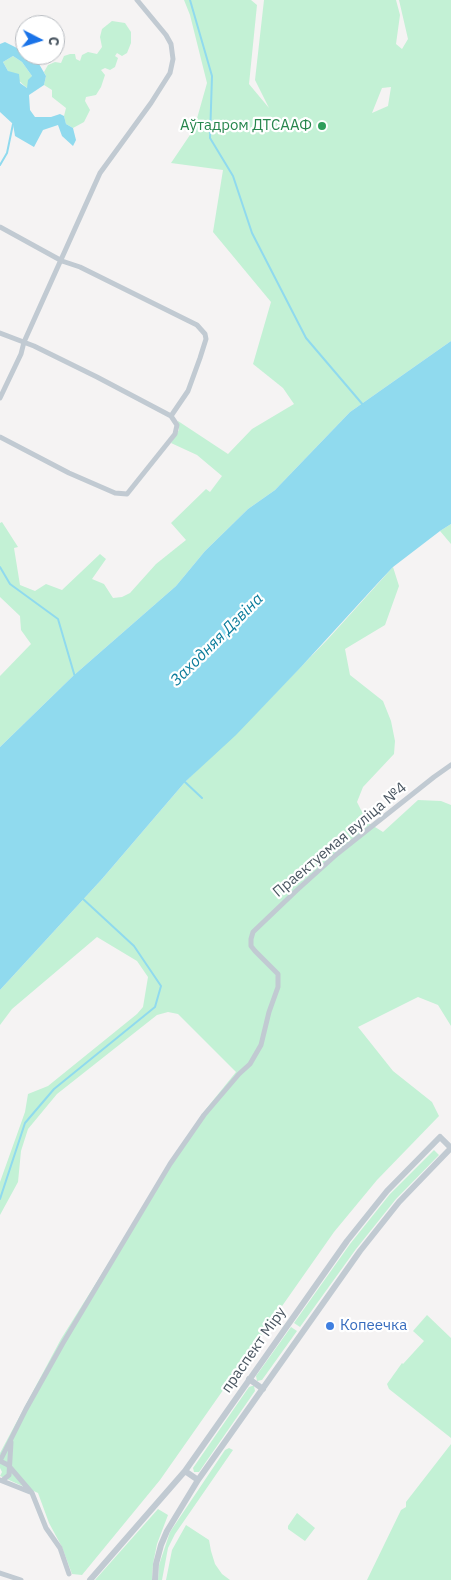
<!DOCTYPE html>
<html>
<head>
<meta charset="utf-8">
<style>
  body { margin:0 }
  #map { position:relative; width:451px; height:1580px; overflow:hidden; background:#f5f3f3; font-family:"IBM Plex Sans",sans-serif }
  canvas { display:block }
  .north { position:absolute; left:15px; top:15px; width:50px; height:50px; box-sizing:border-box; background:#fff; border:1px solid #b7bbc0; border-radius:50%; rotate:95deg; font-size:14px; font-weight:700; line-height:20px; text-align:center; color:#4a5661 }
  .north::after { content:''; display:block; margin:auto; width:18px; height:22px; background:#1a73e8; clip-path:polygon(50% 0,100% 100%,50% 72%,0 100%) }
</style>
</head>
<body>
<div id="map">
<canvas width="451" height="1580"></canvas>
<div class="north">С</div>
</div>
<script>
const c = document.querySelector('canvas').getContext('2d');
c.lineJoin = 'round';
function paint(path, color) {
  c.fillStyle = color;
  c.fill(path, 'evenodd');
}
function toPath(rows) {
  const path = new Path2D();
  for (const r of rows) {
    path.moveTo(r[0], r[1]);
    for (let i = 2; i < r.length; i += 2) path.lineTo(r[i], r[i + 1]);
  }
  return path;
}
function trace(path, color, width, dash) {
  c.strokeStyle = color;
  c.lineWidth = width;
  c.lineCap = dash ? 'butt' : 'round';
  c.setLineDash(dash || []);
  c.stroke(path);
}
function write(font, color, halo, rows, align = 'center') {
  c.font = font + ' "IBM Plex Sans",sans-serif';
  c.lineWidth = 4.5;
  c.setLineDash([]);
  c.textBaseline = 'middle';
  c.strokeStyle = halo;
  c.fillStyle = color;
  for (const [text, x, y, turn = 0] of rows) {
    c.save();
    c.translate(x, y);
    c.rotate((+turn || 0) * Math.PI / 180);
    c.textAlign = isNaN(turn) ? turn : align;
    if (halo) c.strokeText(text, 0, 0);
    c.fillText(text, 0, 0);
    c.restore();
  }
}
paint(toPath([
  [184,0,251,0,257,5,249,84,269,108,255,80,264,0,396,0,400,15,396,44,402,49,408,39,399,0,451,0,451,341,350,412,275,490,248,509,205,551,176,586,73,676,0,747,0,676,31,644,21,630,20,616,0,597,0,523,2,522,18,547,14,548,20,585,35,591,46,584,62,590,100,554,106,559,92,579,104,584,113,598,122,597,130,593,156,564,186,540,171,523,206,489,210,492,222,476,197,455,171,443,179,430,178,421,228,454,252,429,294,404,283,388,253,364,271,302,213,232,223,170,171,163,194,129,207,83,190,15],
  [391,87,388,106,372,113,382,88],
  [112,21,125,23,131,32,131,43,127,53,122,56,117,53,115,56,118,58,115,67,110,70,105,68,101,70,105,75,101,87,96,95,86,97,85,101,90,110,84,122,73,128,66,124,64,116,66,108,52,97,52,90,44,85,46,76,44,72,48,65,55,62,61,63,64,56,70,54,75,54,76,59,80,61,82,55,88,52,97,54,102,47,100,37,102,29],
  [13,56,22,62,32,76,27,88,8,71,3,62],
  [451,524,451,544,440,531],
  [393,567,399,586,385,625,345,649,350,675,383,701,391,721,395,741,394,754,363,787,357,802,367,822,383,832,418,800,441,801,451,805,451,1026,438,1005,418,997,358,1027,393,1071,432,1102,439,1116,377,1180,334,1232,160,1480,82,1575,72,1574,62,1547,49,1523,38,1493,0,1476,2,1472,0,1468,0,1453,61,1339,202,1114,236,1072,178,1014,168,1012,157,1015,57,1094,28,1129,21,1151,18,1182,0,1215,0,1182,25,1112,28,1094,48,1086,137,1014,143,1007,148,977,137,961,97,937,12,1009,0,1025,0,990,102,879,185,782,257,712,328,639],
  [434,1150,439,1155,396,1199,356,1249,300,1327,294,1323,350,1244,390,1194],
  [427,1315,451,1338,451,1438,389,1389,387,1384,402,1363,403,1364,424,1341,413,1331],
  [291,1327,297,1331,262,1380,257,1381,256,1376],
  [252,1386,254,1386,255,1391,199,1472,194,1472,193,1468,249,1387],
  [451,1444,451,1580,367,1580,401,1510,406,1507,406,1502],
  [229,1448,233,1450,175,1534,168,1548,162,1580,158,1580,159,1565,170,1532,225,1450],
  [158,1509,168,1515,157,1544,153,1564,152,1580,95,1580],
  [297,1513,315,1528,305,1541,288,1529,288,1526],
  [186,1525,209,1540,211,1551,215,1564,222,1574,230,1580,166,1580,172,1550]
]), '#c3f1d5');
paint(toPath([
  [5,42,25,52,25,55,35,57,46,76,44,85,29,95,30,110,35,117,51,117,60,114,64,116,66,124,73,128,76,140,73,146,62,136,58,125,43,130,34,147,15,136,13,124,0,112,0,44],
  [13,56,22,62,32,76,28,80,27,88,20,83,19,74,8,71,3,62],
  [451,341,451,524,440,531,393,567,377,584,301,667,236,735,185,782,102,879,0,990,0,747,73,676,176,586,205,551,248,509,275,490,350,412]
]), '#90daee');
trace(toPath([
  [190,0,212,76,210,138,233,176,252,233,306,338,364,406],
  [0,165,7,153,13,124],
  [0,567,10,584,58,619,75,677],
  [185,782,202,798],
  [0,1199,25,1123,54,1089,155,1007,161,986,134,946,82,898]
]), '#90daee', 2);
trace(toPath([
  [0,227,62,261,80,267,197,325,205,334,206,339,200,358,188,391,171,416,177,425,175,434,127,494,115,493,69,473,0,437],
  [0,333,34,346,97,377,171,416],
  [0,398,21,354,24,342,100,173,151,103,170,73,173,59,171,44,166,35,137,0],
  [0,1461,26,1409,63,1343,170,1164,204,1115,239,1074,250,1064,261,1045,269,1012,278,987,278,974,255,951,251,946,251,939,253,932,297,890,337,854,434,777,451,765],
  [0,1461,8,1465,32,1493,46,1528,60,1548,69,1574],
  [0,1480,30,1492],
  [3,1480,9,1475,11,1442],
  [0,1573,21,1580]
]), '#c1cad2', 5);
trace(toPath([
  [249,1379,263,1389],
  [185,1471,198,1480],
  [90,1580,185,1471,347,1241,387,1191,440,1137,451,1148],
  [155,1580,156,1564,161,1545,167,1531,198,1480,360,1251,399,1202,451,1148]
]), '#c1cad2', 6);
for (const [x, y, r, color] of [
  [322,126,5,"#2e9e5b"],
  [330,1326,5,"#3f7fe0"]
]) {
  const dot = new Path2D();
  dot.arc(x, y, r, 0, 2 * Math.PI);
  c.fillStyle = color;
  c.fill(dot);
  trace(dot, '#fff', 2);
}
write('15px', '#27864d', '#fff', [
  ["Аўтадром ДТСААФ",312,126]
], 'right');
write('15px', '#4a5661', '#fff', [
  ["Праектуемая вуліца №4",340,840,-40],
  ["праспект Міру",254,1350,-55]
]);
write('15px', '#366cbe', '#fff', [
  ["Копеечка",340,1326]
], 'left');
write('italic 16px', '#0c7c9b', '#fff', [
  ["Заходняя Дзвіна",217,640,-45]
]);
</script>
</body>
</html>
